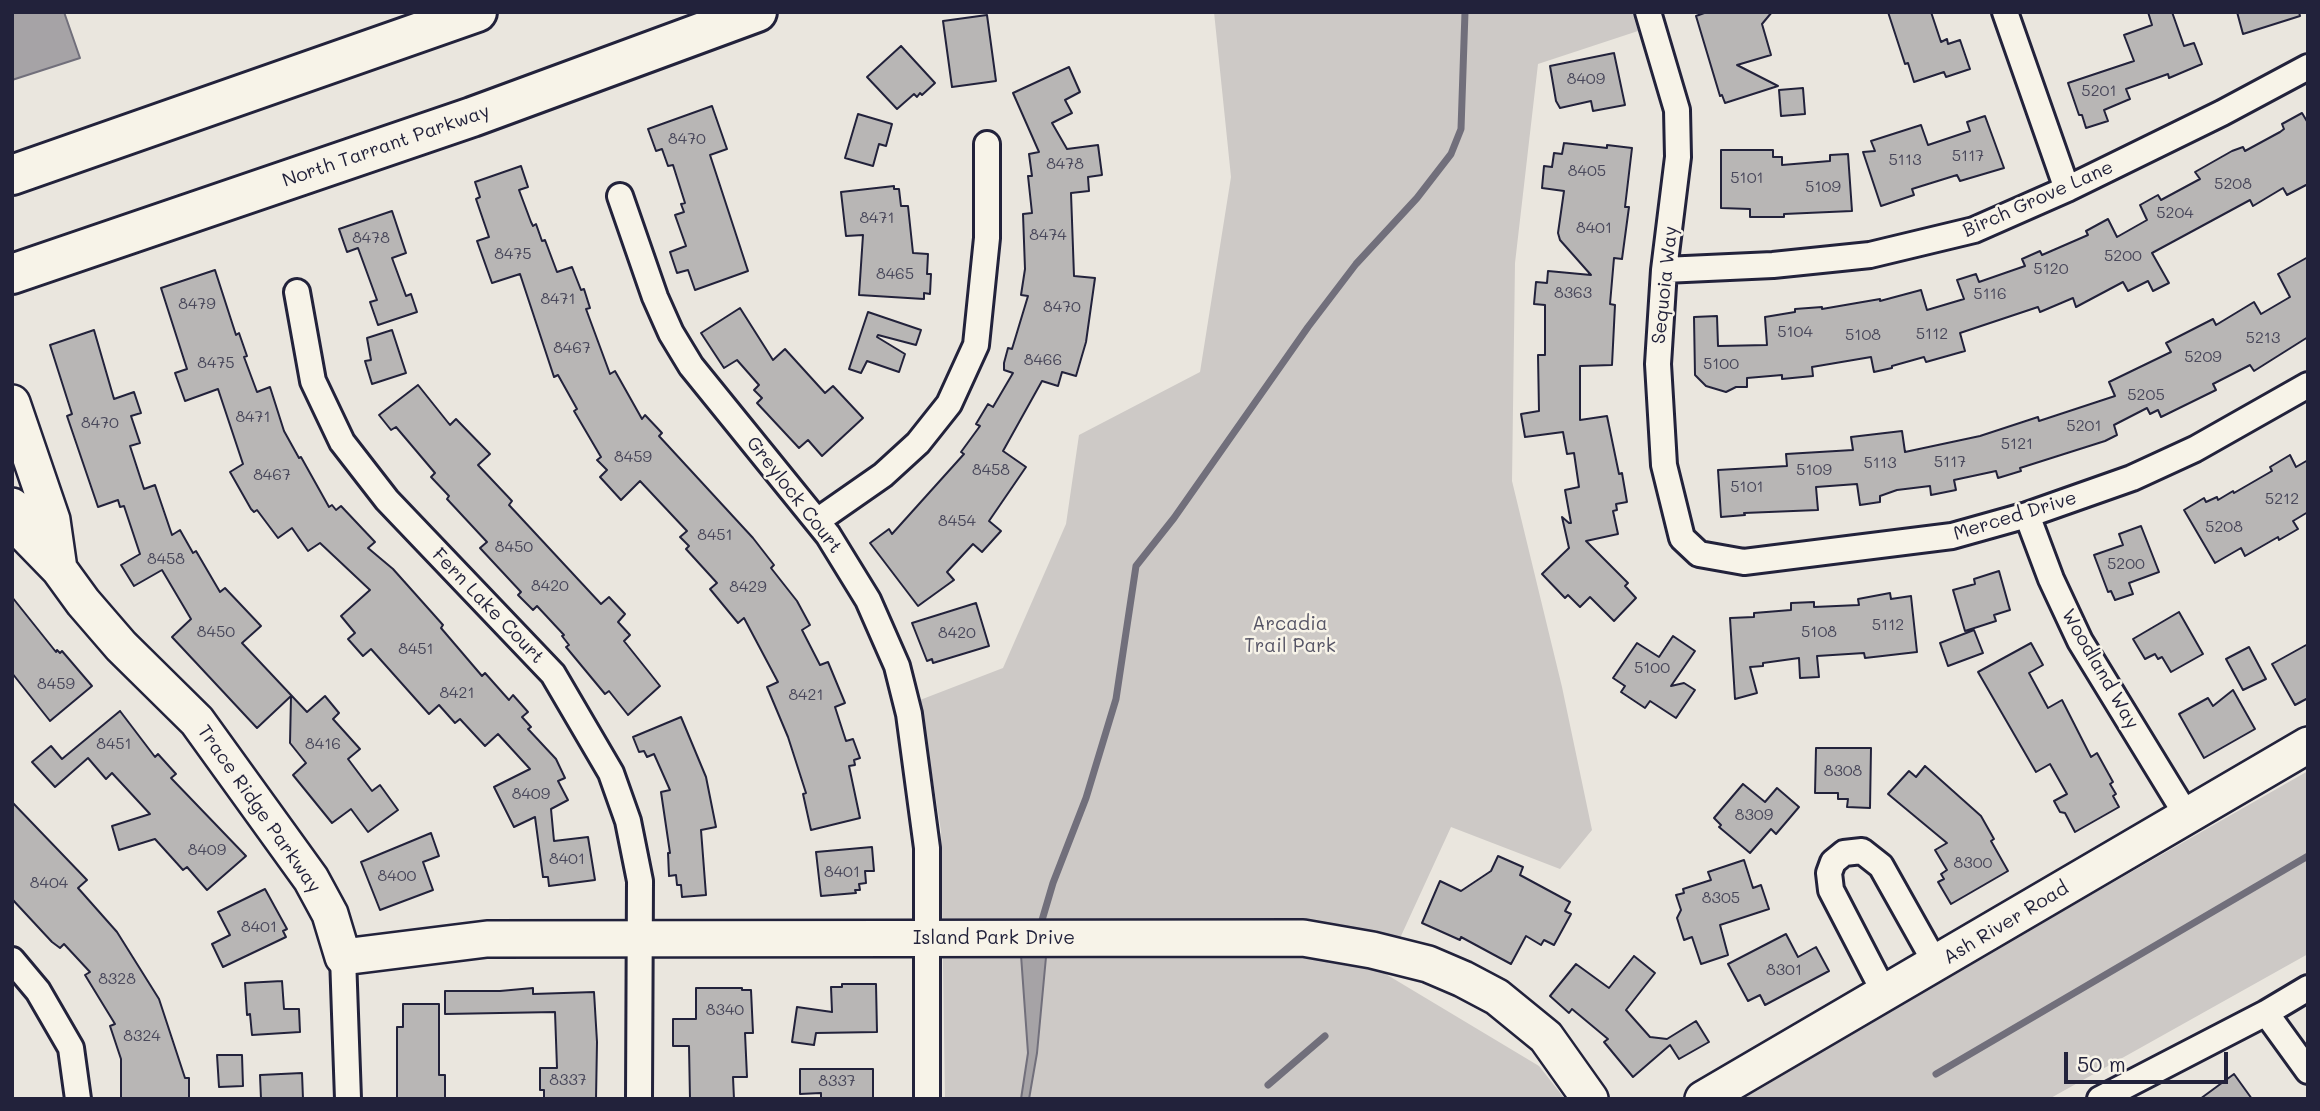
<!DOCTYPE html>
<html>
<head>
<meta charset="utf-8">
<style>
  body { margin:0 }
  #map { position:relative; width:2320px; height:1111px; overflow:hidden; background:#eae6de; font-family:Mali,sans-serif }
  canvas { display:block }
  .frame { position:absolute; inset:0; border:14px solid #22223b; pointer-events:none }
  .scale { position:absolute; left:2064px; top:1052px; width:164px; height:32px; box-sizing:border-box; border:4px solid #22223b; border-top:0; padding-left:9px; font-size:21px; line-height:24px; white-space:nowrap; color:#22223b; -webkit-text-stroke:5px #f7f3e8; paint-order:stroke }
</style>
</head>
<body>
<div id="map">
<canvas width="2320" height="1111"></canvas>
<div class="frame"></div>
<div class="scale">50 m</div>
</div>
<script>
const c = document.querySelector('canvas').getContext('2d');
c.lineJoin = 'round';
function paint(path, color) {
  c.fillStyle = color;
  c.fill(path, 'evenodd');
}
function toPath(rows) {
  const path = new Path2D();
  for (const r of rows) {
    path.moveTo(r[0], r[1]);
    for (let i = 2; i < r.length; i += 2) path.lineTo(r[i], r[i + 1]);
  }
  return path;
}
function trace(path, color, width, dash) {
  c.strokeStyle = color;
  c.lineWidth = width;
  c.lineCap = dash ? 'butt' : 'round';
  c.setLineDash(dash || []);
  c.stroke(path);
}
function write(font, color, halo, rows, align = 'center') {
  c.font = font + ' Mali,sans-serif';
  c.lineWidth = 5;
  c.setLineDash([]);
  c.textBaseline = 'middle';
  c.strokeStyle = halo;
  c.fillStyle = color;
  for (const [text, x, y, turn = 0] of rows) {
    c.save();
    c.translate(x, y);
    c.rotate((+turn || 0) * Math.PI / 180);
    c.textAlign = isNaN(turn) ? turn : align;
    if (halo) c.strokeText(text, 0, 0);
    c.fillText(text, 0, 0);
    c.restore();
  }
}
paint(toPath([
  [1214,12,1632,12,1638,31,1538,64,1515,263,1512,481,1562,687,1592,830,1560,869,1451,827,1384,973,1539,1066,1565,1099,945,1099,941,831,920,700,1003,668,1066,524,1079,435,1200,372,1231,177],
  [2308,771,2308,954,2049,1099,1734,1099]
]), '#cdc9c6');
const water = toPath([
  [12,12,64,12,80,58,12,80,12,12],
  [1021,955,1046,957,1037,1053,1029,1099,1021,1099,1028,1053,1021,955]
]);
paint(water, '#a6a3a6');
trace(water, '#716f7b', 2);
trace(toPath([
  [1040,927,1053,883,1086,798,1116,699,1136,566,1174,518,1308,327,1356,264,1417,198,1451,154,1461,129,1465,12],
  [1936,1074,2308,856],
  [1268,1085,1325,1036]
]), '#716f7b', 7);
const building = toPath([
  [1707,12,1772,12,1762,24,1771,55,1737,65,1778,86,1725,103,1722,95,1720,96,1696,16,1707,12],
  [1888,12,1931,12,1941,42,1947,39,1948,44,1960,40,1970,69,1946,77,1944,72,1914,82,1908,63,1905,64,1888,12],
  [2148,12,2172,12,2184,46,2194,43,2202,64,2169,78,2168,74,2126,89,2130,99,2104,110,2108,121,2086,128,2082,115,2079,115,2068,83,2134,61,2124,35,2152,25,2148,12],
  [2237,12,2299,12,2300,16,2243,34,2237,12],
  [987,15,996,81,952,87,943,21,987,15],
  [901,46,935,83,922,95,920,93,917,97,914,94,897,109,867,77,901,46],
  [1614,53,1625,105,1593,111,1591,101,1560,108,1556,101,1550,66,1614,53],
  [1069,67,1080,92,1065,100,1072,113,1052,123,1067,149,1098,145,1102,175,1088,177,1089,191,1071,193,1074,276,1095,278,1086,342,1076,376,1062,372,1058,386,1042,381,1003,451,1026,467,989,521,1001,531,982,552,973,544,947,572,954,580,918,606,870,543,889,529,892,534,964,454,961,452,980,426,976,424,988,404,993,407,1013,373,1004,370,1004,363,1008,348,1012,349,1028,296,1021,295,1025,269,1023,214,1032,213,1028,176,1032,176,1029,154,1039,152,1013,93,1069,67],
  [1803,88,1805,114,1781,116,1779,90,1803,88],
  [712,106,727,149,710,155,748,271,695,290,688,270,677,273,670,252,686,246,675,215,684,212,681,204,685,203,673,165,668,166,662,149,656,151,648,129,712,106],
  [2302,113,2308,123,2308,184,2287,195,2283,188,2253,206,2250,200,2152,253,2169,283,2153,291,2148,281,2128,291,2123,282,2076,307,2073,298,2040,312,2038,307,1960,333,1965,351,1926,362,1924,357,1892,366,1892,368,1874,372,1871,357,1812,367,1813,376,1782,379,1782,375,1747,378,1747,387,1736,387,1726,392,1706,386,1695,375,1694,317,1717,316,1718,346,1767,345,1765,317,1795,312,1795,309,1822,307,1822,309,1880,299,1880,301,1921,290,1927,310,1964,299,1957,280,1976,274,1979,282,2025,266,2022,259,2040,251,2042,255,2088,235,2086,231,2108,219,2117,237,2147,220,2140,205,2158,195,2161,200,2200,179,2195,172,2232,151,2243,147,2245,151,2280,132,2284,129,2282,124,2302,113],
  [858,114,892,124,886,146,879,144,873,166,845,158,858,114],
  [1985,116,2004,168,1960,181,1957,175,1912,189,1914,195,1881,206,1863,152,1875,151,1871,141,1921,125,1928,145,1970,131,1967,122,1985,116],
  [1564,143,1607,148,1607,145,1632,148,1625,207,1629,207,1622,259,1614,258,1610,304,1615,305,1612,365,1580,366,1580,420,1607,416,1619,474,1622,473,1627,502,1616,504,1617,510,1613,511,1618,534,1586,541,1628,583,1625,586,1636,598,1614,621,1590,597,1580,607,1568,595,1565,598,1542,574,1569,548,1562,517,1569,523,1571,523,1565,490,1579,487,1574,453,1567,454,1563,432,1525,437,1521,414,1539,411,1538,355,1545,355,1545,305,1534,304,1536,282,1547,283,1548,271,1591,275,1560,240,1558,233,1564,191,1542,188,1544,166,1552,167,1554,153,1562,154,1564,143],
  [1721,150,1773,150,1773,157,1782,157,1782,165,1830,161,1830,155,1848,154,1852,211,1784,214,1784,217,1750,217,1750,209,1721,208,1721,150],
  [521,166,528,187,519,190,531,222,533,226,536,224,542,241,545,240,557,272,572,267,581,290,584,289,590,308,586,309,610,374,615,371,642,419,645,415,662,433,659,436,753,538,774,565,771,568,797,601,810,625,802,630,820,665,828,662,845,703,835,707,846,741,853,739,860,758,854,760,855,765,849,766,860,818,811,830,803,794,806,793,788,737,767,687,778,682,744,618,738,623,710,589,717,583,686,549,689,546,680,537,687,531,640,481,621,500,600,477,607,470,597,460,601,457,574,411,577,409,558,375,554,377,520,274,492,283,477,241,489,237,476,199,480,197,475,182,521,166],
  [894,186,894,189,899,189,901,206,908,206,913,253,928,254,927,274,931,274,930,294,924,293,924,299,859,295,863,235,846,236,841,192,894,186],
  [392,211,406,253,392,258,406,296,411,294,417,312,378,325,370,302,377,300,358,248,347,252,339,229,392,211],
  [2308,257,2308,337,2254,371,2250,365,2213,384,2216,390,2161,417,2158,410,2150,414,2147,408,2114,425,2117,435,2105,441,2020,468,2021,471,1998,478,1996,471,1954,480,1956,490,1931,495,1930,486,1897,490,1880,496,1880,502,1860,505,1857,484,1816,487,1818,510,1744,513,1745,515,1721,517,1718,470,1787,466,1786,454,1853,450,1851,437,1902,431,1905,452,1980,436,2038,417,2039,421,2115,396,2109,382,2171,352,2166,343,2213,319,2216,325,2254,302,2261,314,2290,297,2278,274,2308,257],
  [215,270,236,335,239,333,247,356,244,357,257,392,270,387,284,431,299,458,301,457,329,507,332,505,336,510,341,506,375,542,368,548,393,569,443,625,441,628,482,676,485,673,509,700,513,695,528,712,522,717,531,727,528,729,556,759,565,778,558,781,568,800,551,809,554,841,588,837,595,880,549,886,548,877,543,877,535,817,514,827,494,787,530,769,498,734,485,746,460,719,455,723,439,705,429,714,371,649,363,656,348,639,355,633,341,616,370,590,320,543,308,551,292,528,278,538,257,510,254,512,251,509,230,472,243,464,218,389,185,401,175,373,187,369,161,288,215,270],
  [740,308,773,360,785,349,825,393,833,386,863,418,822,456,808,440,799,448,757,403,762,398,754,390,759,385,737,360,724,368,701,333,740,308],
  [868,312,921,330,916,345,878,335,877,337,905,354,899,372,867,361,861,373,849,369,868,312],
  [94,330,114,399,134,392,141,413,131,416,140,443,130,446,144,489,155,485,172,535,180,530,193,553,196,551,220,592,225,588,261,626,242,643,307,712,325,696,339,713,333,719,360,749,348,759,372,791,380,785,398,810,368,832,351,809,332,823,293,775,306,763,290,743,291,696,257,728,172,637,191,619,162,570,134,586,121,565,140,554,124,506,120,507,118,500,98,507,67,416,72,414,50,345,94,330],
  [392,330,406,373,372,384,365,361,371,360,367,338,392,330],
  [418,385,450,425,456,419,490,454,478,465,512,501,509,505,601,604,609,597,625,614,618,622,630,635,624,641,660,686,628,715,609,691,605,694,566,647,569,645,562,636,564,635,537,606,533,610,518,595,521,592,480,548,487,542,447,499,449,496,431,477,435,473,396,427,391,430,379,415,418,385],
  [2290,455,2296,467,2308,460,2308,512,2293,521,2298,529,2279,540,2278,537,2245,556,2241,548,2215,563,2184,510,2204,498,2206,502,2217,497,2218,500,2233,491,2234,493,2272,471,2270,467,2290,455],
  [2141,526,2159,572,2129,583,2133,594,2115,600,2111,591,2108,592,2094,555,2123,545,2119,534,2141,526],
  [1999,571,2010,610,1994,615,1996,621,1965,631,1953,590,1975,584,1974,579,1999,571],
  [1890,593,1891,599,1911,596,1917,652,1865,658,1864,653,1817,656,1819,677,1800,678,1799,658,1763,663,1763,666,1750,667,1757,693,1735,699,1730,618,1754,617,1754,613,1791,610,1791,603,1814,602,1814,607,1859,605,1858,599,1890,593],
  [12,597,56,652,57,650,60,653,62,651,92,686,50,721,12,673,12,597],
  [976,603,989,646,933,663,932,659,927,661,912,623,976,603],
  [2179,612,2203,654,2171,672,2162,657,2158,659,2155,654,2145,659,2133,639,2179,612],
  [1974,630,1983,653,1948,666,1940,643,1974,630],
  [1673,636,1695,651,1671,686,1684,683,1695,690,1676,718,1650,701,1645,708,1621,692,1625,686,1613,678,1637,643,1659,657,1673,636],
  [2031,643,2043,665,2029,673,2048,708,2062,700,2091,757,2097,753,2113,782,2110,784,2116,794,2113,796,2119,807,2075,832,2065,813,2060,812,2054,801,2067,794,2050,764,2036,772,1978,672,2031,643],
  [2308,644,2308,698,2295,705,2272,664,2308,644],
  [2249,647,2266,679,2243,690,2226,659,2249,647],
  [2233,690,2255,729,2204,758,2179,714,2208,698,2213,706,2233,690],
  [120,711,155,757,158,754,176,774,171,778,246,856,207,890,187,867,183,870,155,839,119,850,112,826,150,814,112,773,106,779,88,758,55,787,32,762,51,746,62,759,120,711],
  [681,717,706,777,716,827,701,830,706,895,682,897,681,885,677,885,676,875,669,876,668,853,670,853,661,792,670,790,654,754,647,757,644,751,639,752,633,737,681,717],
  [1816,748,1871,748,1870,808,1847,807,1848,799,1838,799,1838,793,1815,793,1816,748],
  [1925,766,1981,816,1994,839,1991,841,2008,871,1951,904,1938,882,1944,879,1941,874,1947,870,1935,850,1947,843,1888,794,1909,771,1916,777,1925,766],
  [1743,784,1765,802,1777,788,1799,807,1776,834,1771,829,1750,853,1719,827,1721,825,1714,818,1743,784],
  [12,802,87,880,78,888,117,932,159,999,185,1078,189,1078,189,1099,121,1099,121,1059,110,1026,115,1024,85,975,90,972,64,944,60,948,52,942,12,899,12,802],
  [431,833,439,856,423,862,433,890,380,910,361,862,431,833],
  [872,847,874,871,865,871,866,883,859,884,860,890,855,890,856,893,821,896,816,852,872,847],
  [1498,856,1523,867,1520,875,1570,902,1565,911,1571,914,1554,945,1544,940,1541,945,1526,936,1511,964,1461,937,1460,940,1422,923,1440,881,1461,891,1491,871,1498,856],
  [1744,860,1753,888,1761,885,1769,909,1720,925,1728,955,1701,964,1692,937,1684,940,1677,918,1681,910,1676,895,1684,893,1683,889,1711,880,1708,872,1744,860],
  [265,889,287,929,283,931,286,937,223,967,212,944,230,935,218,912,265,889],
  [1786,934,1798,957,1816,947,1829,971,1765,1005,1760,995,1748,1001,1728,964,1786,934],
  [1634,956,1655,973,1626,1010,1650,1037,1667,1039,1696,1021,1709,1042,1679,1059,1670,1045,1633,1077,1604,1042,1608,1039,1572,1009,1569,1013,1550,996,1576,964,1609,988,1634,956],
  [282,981,284,1009,299,1009,300,1032,252,1035,250,1014,247,1015,245,983,282,981],
  [842,984,876,984,877,1032,816,1033,814,1045,792,1042,797,1007,832,1012,831,987,842,987,842,984],
  [533,988,533,994,594,992,597,1042,596,1099,544,1099,544,1090,540,1090,540,1068,557,1068,555,1012,445,1014,445,991,500,991,533,988],
  [696,988,742,988,742,990,751,990,753,1033,745,1033,747,1077,733,1077,734,1099,690,1099,689,1046,673,1046,673,1019,696,1019,696,988],
  [403,1004,439,1004,439,1075,445,1075,445,1098,397,1099,397,1027,403,1027,403,1004],
  [217,1055,242,1055,243,1086,219,1087,217,1055],
  [800,1069,873,1069,873,1099,821,1099,821,1093,800,1094,800,1069],
  [302,1073,303,1099,261,1099,260,1075,302,1073],
  [2234,1074,2252,1099,2200,1099,2234,1074]
]);
paint(building, '#b8b6b5');
trace(building, '#22223b', 2);
const street = toPath([
  [1648,12,1677,110,1678,157,1664,270,1658,364,1664,465,1682,538,1699,554,1744,562,1952,536,2027,515,2132,478,2195,449,2308,385],
  [2005,12,2067,189],
  [620,196,655,297,671,333,691,366,828,535,868,600,897,666,909,714,927,848,927,1099],
  [1664,270,1773,265,1870,255,1974,230,2067,189,2222,113,2308,67],
  [297,292,313,381,342,442,387,500,553,674,611,773,628,821,640,881,639,1099],
  [2027,515,2051,579,2080,641,2187,816],
  [817,521,883,475,918,443,949,404,976,345,987,238,987,144],
  [343,957,348,1099],
  [12,960,38,991,71,1048,78,1099],
  [1885,994,1831,890,1829,873,1833,862,1844,853,1862,851,1881,866,1936,964],
  [2266,1013,2308,1071],
  [2100,1099,2266,1013,2308,988]
]);
const secondary = toPath([
  [12,403,52,520,59,569],
  [12,506,22,531,59,569,83,602,121,646,197,721,311,879,330,914,343,957,487,939,1303,938,1372,950,1428,964,1463,979,1497,997,1546,1037,1590,1099],
  [1703,1099,2308,745]
]);
const primary = toPath([
  [12,175,477,12],
  [12,274,472,117,757,12]
]);
trace(street, '#22223b', 30);
trace(secondary, '#22223b', 40);
trace(primary, '#22223b', 44);
trace(street, '#f7f3e8', 24);
trace(secondary, '#f7f3e8', 35);
trace(primary, '#f7f3e8', 38);
write('16px', '#48475a', null, [
  ["8409",1586,79],
  ["5201",2099,91],
  ["8470",687,139],
  ["5117",1968,156],
  ["5113",1905,160],
  ["8478",1065,164],
  ["8405",1587,171],
  ["5101",1747,178],
  ["5208",2233,184],
  ["5109",1823,187],
  ["5204",2175,213],
  ["8471",877,218],
  ["8401",1594,228],
  ["8474",1048,235],
  ["8478",371,238],
  ["8475",513,254],
  ["5200",2123,256],
  ["5120",2051,269],
  ["8465",895,274],
  ["8363",1573,293],
  ["5116",1990,294],
  ["8471",558,299],
  ["8479",197,304],
  ["8470",1062,307],
  ["5104",1795,332],
  ["5112",1932,334],
  ["5108",1863,335],
  ["5213",2263,338],
  ["8467",572,348],
  ["5209",2203,357],
  ["8466",1043,360],
  ["8475",216,363],
  ["5100",1721,364],
  ["5205",2146,395],
  ["8471",253,417],
  ["8470",100,423],
  ["5201",2084,426],
  ["5121",2017,444],
  ["8459",633,457],
  ["5117",1950,462],
  ["5113",1880,463],
  ["8458",991,470],
  ["5109",1814,470],
  ["8467",272,475],
  ["5101",1747,487],
  ["5212",2282,499],
  ["8454",957,521],
  ["5208",2224,527],
  ["8451",715,535],
  ["8450",514,547],
  ["8458",166,559],
  ["5200",2126,564],
  ["8420",550,586],
  ["8429",748,587],
  ["5112",1888,625],
  ["8450",216,632],
  ["5108",1819,632],
  ["8420",957,633],
  ["8451",416,649],
  ["5100",1652,668],
  ["8459",56,684],
  ["8421",457,693],
  ["8421",806,695],
  ["8451",114,744],
  ["8416",323,744],
  ["8308",1843,771],
  ["8409",531,794],
  ["8309",1754,815],
  ["8409",207,850],
  ["8401",567,859],
  ["8300",1973,863],
  ["8401",842,872],
  ["8400",397,876],
  ["8404",49,883],
  ["8305",1721,898],
  ["8401",259,927],
  ["8301",1784,970],
  ["8328",117,979],
  ["8340",725,1010],
  ["8324",142,1036],
  ["8337",568,1080],
  ["8337",837,1081]
]);
write('19px', '#22223b', '#f7f3e8', [
  ["North Tarrant Parkway",386,146,-19],
  ["Birch Grove Lane",2038,199,-24],
  ["Sequoia Way",1665,285,-84],
  ["Greylock Court",794,495,52],
  ["Merced Drive",2015,516,-17],
  ["Fern Lake Court",488,606,46],
  ["Woodland Way",2100,669,60],
  ["Trace Ridge Parkway",259,809,55],
  ["Ash River Road",2006,923,-31],
  ["Island Park Drive",994,938]
]);
write('19px', '#555465', '#f7f3e8', [
  ["Arcadia",1290,624],
  ["Trail Park",1290,646]
]);
</script>
</body>
</html>
